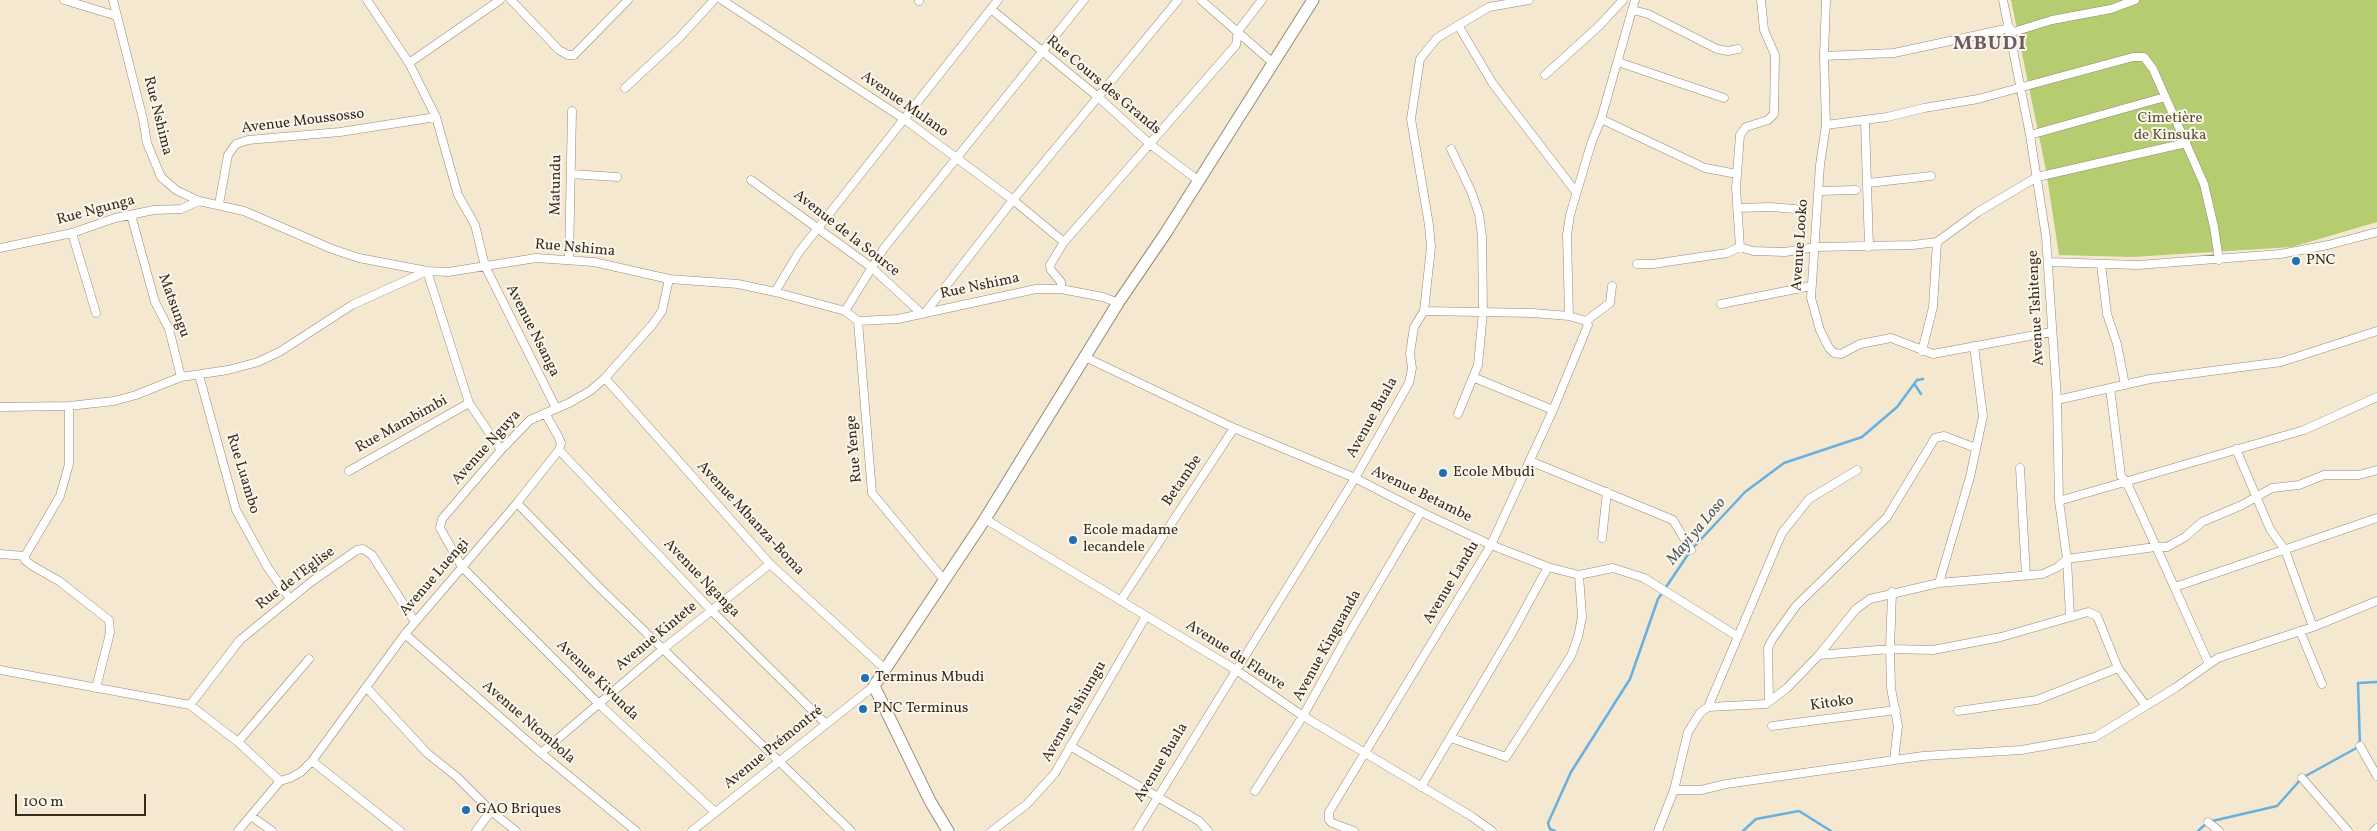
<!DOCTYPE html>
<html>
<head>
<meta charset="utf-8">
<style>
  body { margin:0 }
  #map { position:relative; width:2377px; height:831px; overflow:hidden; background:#f4e8d0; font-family:Vollkorn,serif }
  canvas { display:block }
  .scale { position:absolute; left:15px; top:794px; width:131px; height:22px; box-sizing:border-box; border:2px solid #3b2a1e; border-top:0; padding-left:6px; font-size:15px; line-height:18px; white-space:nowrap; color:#3b2a1e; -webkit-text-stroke:4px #fbf7ec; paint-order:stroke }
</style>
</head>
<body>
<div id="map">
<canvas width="2377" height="831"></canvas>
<div class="scale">100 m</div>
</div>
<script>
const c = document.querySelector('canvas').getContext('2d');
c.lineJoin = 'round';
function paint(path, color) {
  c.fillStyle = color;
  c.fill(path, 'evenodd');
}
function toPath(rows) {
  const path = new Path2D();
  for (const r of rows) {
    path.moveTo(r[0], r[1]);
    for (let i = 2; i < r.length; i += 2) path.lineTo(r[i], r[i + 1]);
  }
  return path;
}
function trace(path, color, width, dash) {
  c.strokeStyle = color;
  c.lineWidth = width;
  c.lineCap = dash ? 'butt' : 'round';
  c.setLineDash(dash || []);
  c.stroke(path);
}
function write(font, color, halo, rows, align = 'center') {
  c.font = font + ' Vollkorn,serif';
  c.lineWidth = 4;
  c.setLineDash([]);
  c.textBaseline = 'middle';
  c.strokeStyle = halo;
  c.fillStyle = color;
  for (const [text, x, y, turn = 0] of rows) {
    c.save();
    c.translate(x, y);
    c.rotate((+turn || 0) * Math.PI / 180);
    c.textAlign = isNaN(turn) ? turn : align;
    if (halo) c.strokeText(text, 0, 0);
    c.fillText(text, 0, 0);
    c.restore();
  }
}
paint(toPath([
  [2011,0,2377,0,2377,222,2292,247,2132,257,2059,255,2046,170]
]), '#b5cc71');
trace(toPath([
  [1915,385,1921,394],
  [1555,831,1550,829,1548,823,1571,772,1630,679,1658,599,1691,550,1745,492,1784,463,1862,437,1897,407,1917,380,1923,379],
  [1743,831,1756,819,1799,811,1831,831],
  [2198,831,2208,822,2277,806,2302,778,2360,746,2358,683,2377,682]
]), '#69b0e0', 2.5);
const street = toPath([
  [64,0,117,16],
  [113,0,143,119,147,143,161,177,176,190,199,201,244,211,332,249,359,258,427,271,448,272,536,258,594,262,669,279,738,284,775,292,845,311,858,321,898,319,1036,289,1061,289,1103,297,1118,303],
  [367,0,409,63,436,117,458,195,475,225,485,266,556,408],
  [511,0,559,50,568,55,574,55,628,0],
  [722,0,904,119,1013,200,1064,242],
  [1201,0,1273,63],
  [1826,0,1824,56,1826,125,1820,165,1811,298,1820,330,1829,348,1834,353,1841,354,1860,344,1891,338,1933,354,2051,332],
  [2003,0,2030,135,2046,237,2057,400,2059,501,2067,559,2070,617],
  [919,1,919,0],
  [991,9,1098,97,1151,145,1199,181],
  [1633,10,1648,14,1717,49,1728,51,1738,49],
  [1458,25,1493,84,1576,192],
  [2010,33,2052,20,2111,9,2135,0],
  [1824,56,1894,53,2010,28],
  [1618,62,1724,98],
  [409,63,500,0],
  [1545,75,1600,25,1623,0],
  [625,88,680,37,714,0],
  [1601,119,1705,168,1737,174],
  [1865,121,1869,247],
  [1826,125,1887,117,1924,108,1978,99,2133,57,2144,57,2153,69,2204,184,2214,227,2219,260],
  [2030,135,2165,97],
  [1451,149,1471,191,1479,214,1482,236,1483,312,1478,365,1458,414],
  [571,174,617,177],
  [751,180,871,267,922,314],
  [1868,183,1931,176],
  [1819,191,1856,190],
  [219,204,228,155,236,144,248,140,340,132,436,117],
  [1737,208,1770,207,1795,209],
  [131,215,155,302,169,329,181,377],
  [72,233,96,313],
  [1740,247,1753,251,1785,252,1816,247,1913,245,1937,242,1978,212,2037,177,2186,143],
  [1740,247,1736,188,1740,135,1746,127,1768,120,1774,114,1775,55,1764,30,1761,0],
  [0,248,72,233,115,218,154,210,181,209,199,201],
  [569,260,572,111],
  [2048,262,2138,265,2280,254,2328,245,2377,232],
  [1637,264,1653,264,1727,253,1740,247],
  [2101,264,2107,314,2117,344,2125,385],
  [669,279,662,311,653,324,605,378,590,391,569,403,530,420,501,450,442,519,440,528,462,567,598,703,715,812],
  [1061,289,1061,282,1051,270,1050,265,1064,242,1236,45,1238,31,1262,0],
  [775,292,799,252,998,0],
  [1721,304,1811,286],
  [845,311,884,248,1084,0],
  [1424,311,1533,313,1569,316,1586,321],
  [925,313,1013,200,1178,0],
  [1569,316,1567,235,1570,215,1591,144,1601,119,1635,0],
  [858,321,872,493,944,580],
  [1586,321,1610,303,1612,286],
  [1922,351,1933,307,1937,242],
  [1085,357,1234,428,1355,478,1421,512,1491,545,1548,567,1579,575,1613,568,1644,578,1737,636],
  [199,375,236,510,268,568,290,599],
  [605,378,770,564,885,669],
  [1475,378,1553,410],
  [2110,388,2121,476,2126,481,2149,531,2209,664],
  [2057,400,2150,379,2281,362,2377,331],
  [69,406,69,464,60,496,25,556,25,560,31,565,59,581,109,620,110,633,96,688],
  [0,407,69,406,114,401,136,395,181,377,228,370,258,362,281,351,352,305,427,271,469,403,501,450],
  [2236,449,2270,529,2285,550,2313,627],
  [559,450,711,610,826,724],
  [1530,461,1673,520,1691,550],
  [2020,468,2026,576],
  [349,471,469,403],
  [2059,501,2304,430,2377,397],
  [517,503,599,587,851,831],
  [985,519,1236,670,1303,716,1471,816,1492,831],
  [1602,538,1607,492],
  [0,554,25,556],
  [1939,583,1970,477,1983,416,1974,346],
  [2175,587,2377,518],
  [1892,592,1890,649,1891,688,1898,726,1894,760],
  [1121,600,1234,428],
  [2300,631,2322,684],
  [405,634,541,753,636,831],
  [1819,655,1890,649,1933,650,2001,637,2088,612,2097,616,2118,668,2146,706],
  [0,670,190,705,238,742,280,781,290,778,301,772,312,761,405,634,517,503,559,450,561,443,558,436,545,413],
  [366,687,427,753,457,777,491,811,516,831],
  [1769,702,1768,648,1773,638,1796,606,1887,517,1935,438,1944,436,1976,448],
  [190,705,240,640,311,582,357,550,363,549,372,555,415,622],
  [1708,707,1766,704,1787,688,1819,655,1856,609,1870,599,1939,583,2043,574,2058,567,2067,559,2155,547,2167,547,2185,537,2202,522,2242,505,2272,488,2299,485,2324,475,2359,475,2377,470],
  [1958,711,2037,700,2118,668],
  [1772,726,1896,710],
  [1451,738,1506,757,1571,656,1578,637,1582,617,1579,575],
  [238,742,309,659],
  [1070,746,1199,821,1208,831],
  [2360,746,2377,776],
  [541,753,663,649,770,564],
  [312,761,400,831],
  [2302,778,2348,831],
  [1421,787,1512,633,1548,567],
  [1674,790,1701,790,1726,784,1923,756,2021,750,2095,737,2175,688,2218,658,2313,627,2377,601],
  [1255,791,1303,716,1344,642,1421,512],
  [251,816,272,831],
  [2208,822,2219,831],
  [238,831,280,781],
  [476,831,491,811],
  [692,831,874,686],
  [992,831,1027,804,1055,773,1146,616],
  [1137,831,1355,478,1409,383,1412,368,1410,354,1412,340,1414,327,1424,311,1431,247,1429,225,1411,119,1420,59,1437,38,1489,7,1529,0],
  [1354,831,1332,823,1329,820,1329,812,1491,545,1553,410,1588,325,1586,321],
  [1658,831,1674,790,1688,732,1700,713,1708,707,1782,533,1809,499,1857,470],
  [2374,831,2377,828]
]);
const secondary = toPath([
  [948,831,930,801,874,686,985,519,1118,303,1165,234,1313,0]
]);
trace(street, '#988977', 9);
trace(secondary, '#988977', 13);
trace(street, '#fff', 8);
trace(secondary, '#fff', 11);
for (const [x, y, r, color] of [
  [2296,261,5,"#1f6fb2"],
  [1443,473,5,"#1f6fb2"],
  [1073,540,5,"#1f6fb2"],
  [865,678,5,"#1f6fb2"],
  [863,709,5,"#1f6fb2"],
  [466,810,5,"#1f6fb2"]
]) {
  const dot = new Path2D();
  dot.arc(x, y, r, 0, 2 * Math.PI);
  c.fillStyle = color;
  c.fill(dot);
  trace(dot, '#fbf7ec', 2);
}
write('15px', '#3b2a1e', '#fbf7ec', [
  ["Rue Cours des Grands",1103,86,40],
  ["Avenue Mulano",904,105,35],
  ["Rue Nshima",157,116,76],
  ["Avenue Moussosso",303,122,-7],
  ["Matundu",557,185,-89],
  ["Rue Ngunga",96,211,-15],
  ["Avenue de la Source",846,234,38],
  ["Avenue Looko",1801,245,-86],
  ["Rue Nshima",575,249,5],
  ["Rue Nshima",980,287,-12],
  ["Matsungu",173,306,70],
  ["Avenue Tshitenge",2037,308,-93],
  ["Avenue Nsanga",532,331,63],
  ["Avenue Buala",1373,418,-61],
  ["Rue Mambimbi",402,425,-29],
  ["Avenue Nguya",487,448,-48],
  ["Rue Yenge",855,449,-95],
  ["Rue Luambo",242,474,73],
  ["Betambe",1183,481,-56],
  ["Avenue Betambe",1421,495,26],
  ["Avenue Mbanza-Boma",750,519,47],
  ["Avenue Luengi",435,578,-49],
  ["Rue de l'Eglise",296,579,-37],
  ["Avenue Nganga",701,579,46],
  ["Avenue Landu",1452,583,-59],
  ["Avenue Kintete",657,637,-39],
  ["Avenue Kinguanda",1328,646,-61],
  ["Avenue du Fleuve",1235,656,33],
  ["Avenue Kivunda",597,681,44],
  ["Kitoko",1832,704,-8],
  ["Avenue Tshiungu",1075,712,-60],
  ["Avenue Ntombola",528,723,41],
  ["Avenue Prémontré",774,748,-39],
  ["Avenue Buala",1162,763,-59]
]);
write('15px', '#5a5233', '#fbf7ec', [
  ["Cimetière",2170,119],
  ["de Kinsuka",2170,136]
]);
write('15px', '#3b2a1e', '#fbf7ec', [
  ["PNC",2306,261],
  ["Ecole Mbudi",1453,473],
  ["Ecole madame",1083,531],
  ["lecandele",1083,548],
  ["Terminus Mbudi",875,678],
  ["PNC Terminus",873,709],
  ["GAO Briques",476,810]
], 'left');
write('italic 16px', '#4b5962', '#fbf7ec', [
  ["Mayi ya Loso",1697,532,-50]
]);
c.letterSpacing = '1px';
write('bold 20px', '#6e5964', '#fbf7ec', [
  ["MBUDI",1990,45]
]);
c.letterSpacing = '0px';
</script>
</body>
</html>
